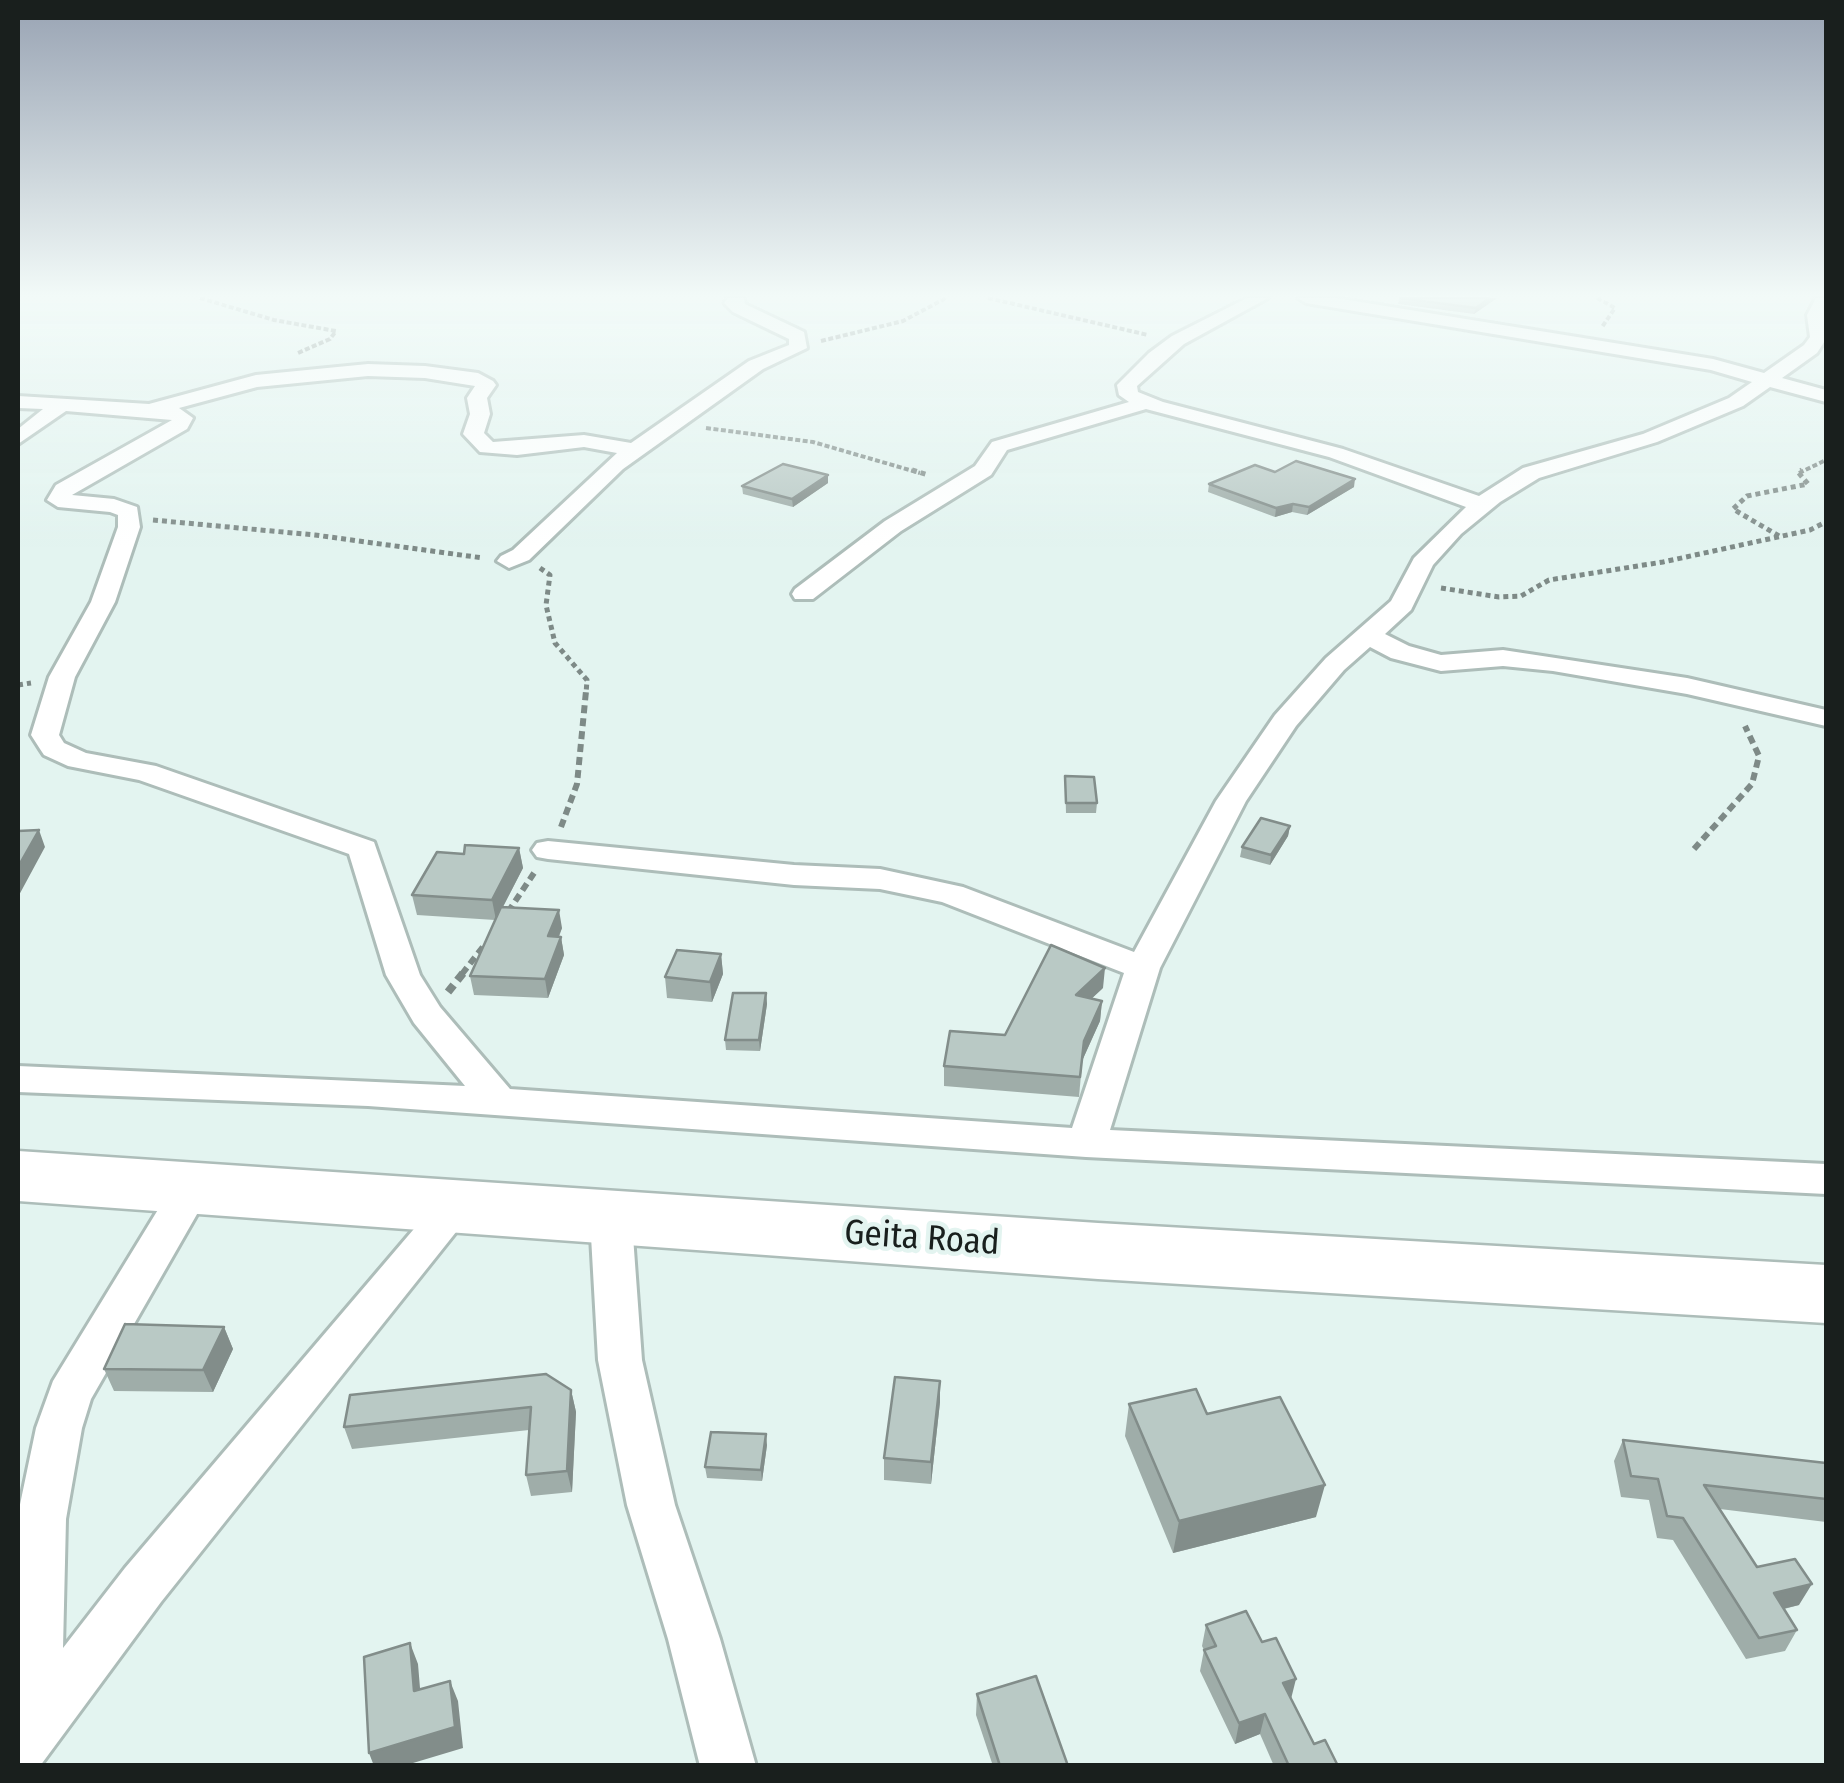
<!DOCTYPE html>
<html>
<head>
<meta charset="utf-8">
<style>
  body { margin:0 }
  #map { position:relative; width:1844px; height:1783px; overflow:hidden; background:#e3f4f0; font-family:"Fira Sans Condensed",sans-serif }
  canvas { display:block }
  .frame { position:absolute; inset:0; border:20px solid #191f1d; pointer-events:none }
</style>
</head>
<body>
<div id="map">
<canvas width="1844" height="1783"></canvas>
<div class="frame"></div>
</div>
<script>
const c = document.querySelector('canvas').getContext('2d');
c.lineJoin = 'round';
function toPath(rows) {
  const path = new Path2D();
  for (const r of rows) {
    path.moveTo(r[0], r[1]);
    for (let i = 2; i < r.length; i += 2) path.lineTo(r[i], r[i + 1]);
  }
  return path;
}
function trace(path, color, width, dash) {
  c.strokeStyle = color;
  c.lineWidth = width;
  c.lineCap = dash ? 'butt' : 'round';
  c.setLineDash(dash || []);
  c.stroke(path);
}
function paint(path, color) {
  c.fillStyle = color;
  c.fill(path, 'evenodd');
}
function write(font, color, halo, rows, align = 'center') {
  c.font = font + ' "Fira Sans Condensed",sans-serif';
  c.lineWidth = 9;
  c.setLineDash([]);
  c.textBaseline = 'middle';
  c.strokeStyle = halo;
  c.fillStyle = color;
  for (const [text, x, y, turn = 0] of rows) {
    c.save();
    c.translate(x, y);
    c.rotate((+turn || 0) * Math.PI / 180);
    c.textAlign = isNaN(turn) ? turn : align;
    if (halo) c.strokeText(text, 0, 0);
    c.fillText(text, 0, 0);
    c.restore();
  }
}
const minor = toPath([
  [728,298,744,298,745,304,804,332,807,348,763,369,623,469,529,560,509,568,497,561,501,556,513,550,617,453,584,447,517,455,480,452,463,434,470,414,467,398,475,386,425,378,368,376,257,387,179,408,193,418,187,429,72,495,114,499,137,507,140,527,115,602,75,677,59,735,64,743,86,753,156,766,374,842,420,975,440,1007,510,1089,1072,1128,1124,973,942,902,880,889,794,885,548,859,537,857,532,850,537,843,548,841,794,865,880,869,963,887,1134,952,1216,801,1275,715,1326,658,1391,601,1414,558,1466,507,1329,457,1146,409,1007,450,991,475,901,531,813,599,795,599,792,594,795,589,885,521,975,466,992,442,1129,402,1119,395,1117,385,1149,353,1172,336,1247,298,1268,298,1184,344,1137,386,1138,392,1163,402,1343,449,1479,496,1523,468,1643,434,1729,398,1752,382,1711,370,1306,303,1298,298,1336,298,1713,359,1764,373,1804,345,1810,337,1807,315,1816,298,1826,298,1826,339,1817,353,1782,378,1826,390,1826,402,1770,387,1743,406,1657,442,1539,478,1500,502,1461,534,1433,565,1411,610,1385,634,1409,646,1441,655,1503,650,1687,678,1826,710,1826,726,1687,694,1553,671,1503,666,1441,671,1391,658,1370,647,1344,670,1296,726,1246,801,1160,968,1110,1130,1826,1164,1826,1194,1086,1157,368,1106,18,1092,18,1066,465,1086,414,1023,386,975,349,854,139,780,68,766,44,755,40,749,31,735,49,677,91,602,118,527,118,515,110,512,58,507,47,500,56,485,172,420,66,411,18,444,18,429,43,409,18,408,18,396,149,404,256,375,368,364,425,366,478,373,493,381,496,385,487,398,490,414,484,433,493,442,584,435,631,443,749,361,789,345,789,339,733,312,724,303,728,298],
  [192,1173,206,1177,212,1188,91,1399,82,1428,66,1519,63,1648,125,1568,442,1196,456,1192,470,1196,476,1207,161,1602,40,1766,18,1766,18,1514,36,1428,53,1381,178,1177,192,1173],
  [615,1202,630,1207,636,1218,633,1236,642,1360,675,1505,720,1639,756,1766,700,1766,668,1639,627,1505,598,1360,591,1236,600,1207,615,1202]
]);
const trunk = toPath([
  [18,1151,1098,1223,1826,1265,1826,1323,1098,1279,18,1201,18,1151]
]);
trace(minor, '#adbdb9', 6);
trace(trunk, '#adbdb9', 5);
trace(toPath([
  [200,298,274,320,336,331,330,339,298,353],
  [988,298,1148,335],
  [1597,298,1615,308,1602,327],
  [821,341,903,321,946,298],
  [706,428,813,442,920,473],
  [1799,473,1826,460]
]), '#7e8a87', 4, [5, 2.5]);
trace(toPath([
  [912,470,928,475],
  [153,520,315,535,483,558],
  [1779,536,1733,509,1747,496,1808,484,1798,472,1802,470],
  [540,568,550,575,546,605,555,643,587,680,586,694],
  [1441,588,1499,597,1521,596,1549,580,1663,562,1810,530,1826,522],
  [18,685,31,683]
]), '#7e8a87', 5, [5, 4]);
trace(toPath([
  [561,827,577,784,586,691],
  [1694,849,1752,784,1759,756,1745,726],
  [508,912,534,873],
  [462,974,486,943]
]), '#7e8a87', 6, [8, 5]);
trace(toPath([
  [448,992,464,972]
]), '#7e8a87', 8, [9, 6]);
paint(minor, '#fff');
paint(trunk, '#fff');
paint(toPath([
  [1399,298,1497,298,1474,314,1398,304],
  [1275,472,1354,487,1307,515,1292,512,1275,517,1208,492,1209,484],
  [828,475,828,483,793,507,743,494,742,486],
  [1065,776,1097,803,1096,813,1066,813],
  [1290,826,1288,836,1270,865,1240,857,1242,847],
  [519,848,523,868,503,907,562,928,559,937,561,937,564,955,548,998,474,995,470,976,495,920,417,915,412,895,464,854],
  [721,954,723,974,712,1002,667,998,665,977],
  [1103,988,1091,999,1102,1001,1100,1021,1082,1061,1079,1097,944,1086,944,1066],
  [766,993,767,1004,760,1051,726,1050,725,1040],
  [224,1327,233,1349,213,1392,114,1391,104,1369],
  [940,1381,940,1402,931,1484,884,1480,884,1458],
  [571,1390,576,1412,572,1492,531,1496,526,1475,529,1430,352,1449,344,1427],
  [1129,1404,1207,1414,1316,1517,1173,1553,1125,1436],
  [1623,1440,1826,1463,1826,1522,1720,1509,1757,1567,1799,1605,1784,1609,1797,1630,1785,1651,1746,1659,1673,1540,1657,1538,1649,1500,1621,1497,1614,1461],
  [767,1445,762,1481,707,1478,705,1467],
  [1206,1625,1291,1699,1314,1744,1338,1766,1274,1766,1260,1734,1235,1744,1200,1671,1204,1650,1202,1646],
  [977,1694,1068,1766,993,1766,976,1715]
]), '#9fada9');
paint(toPath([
  [1489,298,1497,298,1474,314,1476,308],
  [828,475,828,483,793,507,792,499],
  [1355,479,1354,487,1307,515,1309,507],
  [1293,504,1292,512,1275,517,1276,508],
  [1290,826,1288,836,1270,865,1271,855],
  [39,830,45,847,18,897,18,867],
  [519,848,523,868,496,920,492,900],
  [559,910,562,928,551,955,548,936],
  [561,937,564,955,548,998,545,979],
  [721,954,723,974,712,1002,710,982],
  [1105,968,1103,988,1074,1015,1076,995],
  [766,993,767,1004,760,1051,759,1040],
  [1102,1001,1100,1021,1082,1061,1079,1097,1084,1041],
  [224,1327,233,1349,213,1392,203,1370],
  [940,1381,940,1402,931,1484,931,1462],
  [571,1390,576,1412,572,1492,567,1471],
  [766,1434,767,1445,762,1481,761,1470],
  [1325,1485,1316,1517,1173,1553,1179,1521],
  [1812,1584,1799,1605,1761,1614,1774,1593],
  [410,1643,418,1664,422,1712,414,1691],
  [1296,1679,1291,1699,1283,1683],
  [450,1681,458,1701,463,1748,403,1766,374,1766,369,1753],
  [1265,1714,1260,1734,1235,1744,1239,1723]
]), '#828d8a');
const building = toPath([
  [1400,298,1489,298,1476,308,1400,298],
  [1296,461,1355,479,1309,507,1293,504,1276,508,1209,484,1255,465,1275,472,1296,461],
  [783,464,828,475,792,499,742,486,783,464],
  [1065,776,1094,777,1097,803,1066,803,1065,776],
  [1261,818,1290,826,1271,855,1242,847,1261,818],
  [39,830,18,867,18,831,39,830],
  [465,845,519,848,492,900,412,895,437,852,464,854,465,845],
  [501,907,559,910,548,936,561,937,545,979,470,976,501,907],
  [1051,945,1105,968,1076,995,1102,1001,1084,1041,1080,1077,944,1066,950,1031,1005,1035,1051,945],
  [677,950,721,954,710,982,665,977,677,950],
  [733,993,766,993,759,1040,725,1040,733,993],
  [125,1324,224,1327,203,1370,104,1369,125,1324],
  [546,1374,571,1390,567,1471,526,1475,531,1407,344,1427,350,1395,546,1374],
  [895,1377,940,1381,931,1462,884,1458,895,1377],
  [1196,1389,1207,1414,1280,1397,1325,1485,1179,1521,1129,1404,1196,1389],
  [711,1432,766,1434,761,1470,705,1467,711,1432],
  [1623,1440,1826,1463,1826,1499,1704,1485,1757,1567,1795,1559,1812,1584,1774,1593,1797,1630,1759,1638,1683,1518,1667,1516,1658,1479,1631,1476,1623,1440],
  [1246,1611,1262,1642,1276,1638,1296,1679,1283,1683,1314,1744,1325,1740,1338,1766,1289,1766,1265,1714,1239,1723,1204,1650,1216,1646,1206,1625,1246,1611],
  [410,1643,414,1691,450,1681,455,1727,369,1753,364,1657,410,1643],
  [1036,1676,1068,1766,1000,1766,977,1694,1036,1676]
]);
paint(building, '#b9c9c5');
trace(building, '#828d8a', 2.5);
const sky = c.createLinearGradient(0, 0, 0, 547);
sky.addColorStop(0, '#98a3b3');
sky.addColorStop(0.54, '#f2faf8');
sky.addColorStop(1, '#f2faf800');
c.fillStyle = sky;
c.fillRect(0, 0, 1844, 547);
write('35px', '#191f1d', '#e3f4f0', [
  ["Geita Road",922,1239,4]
]);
</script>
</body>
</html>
